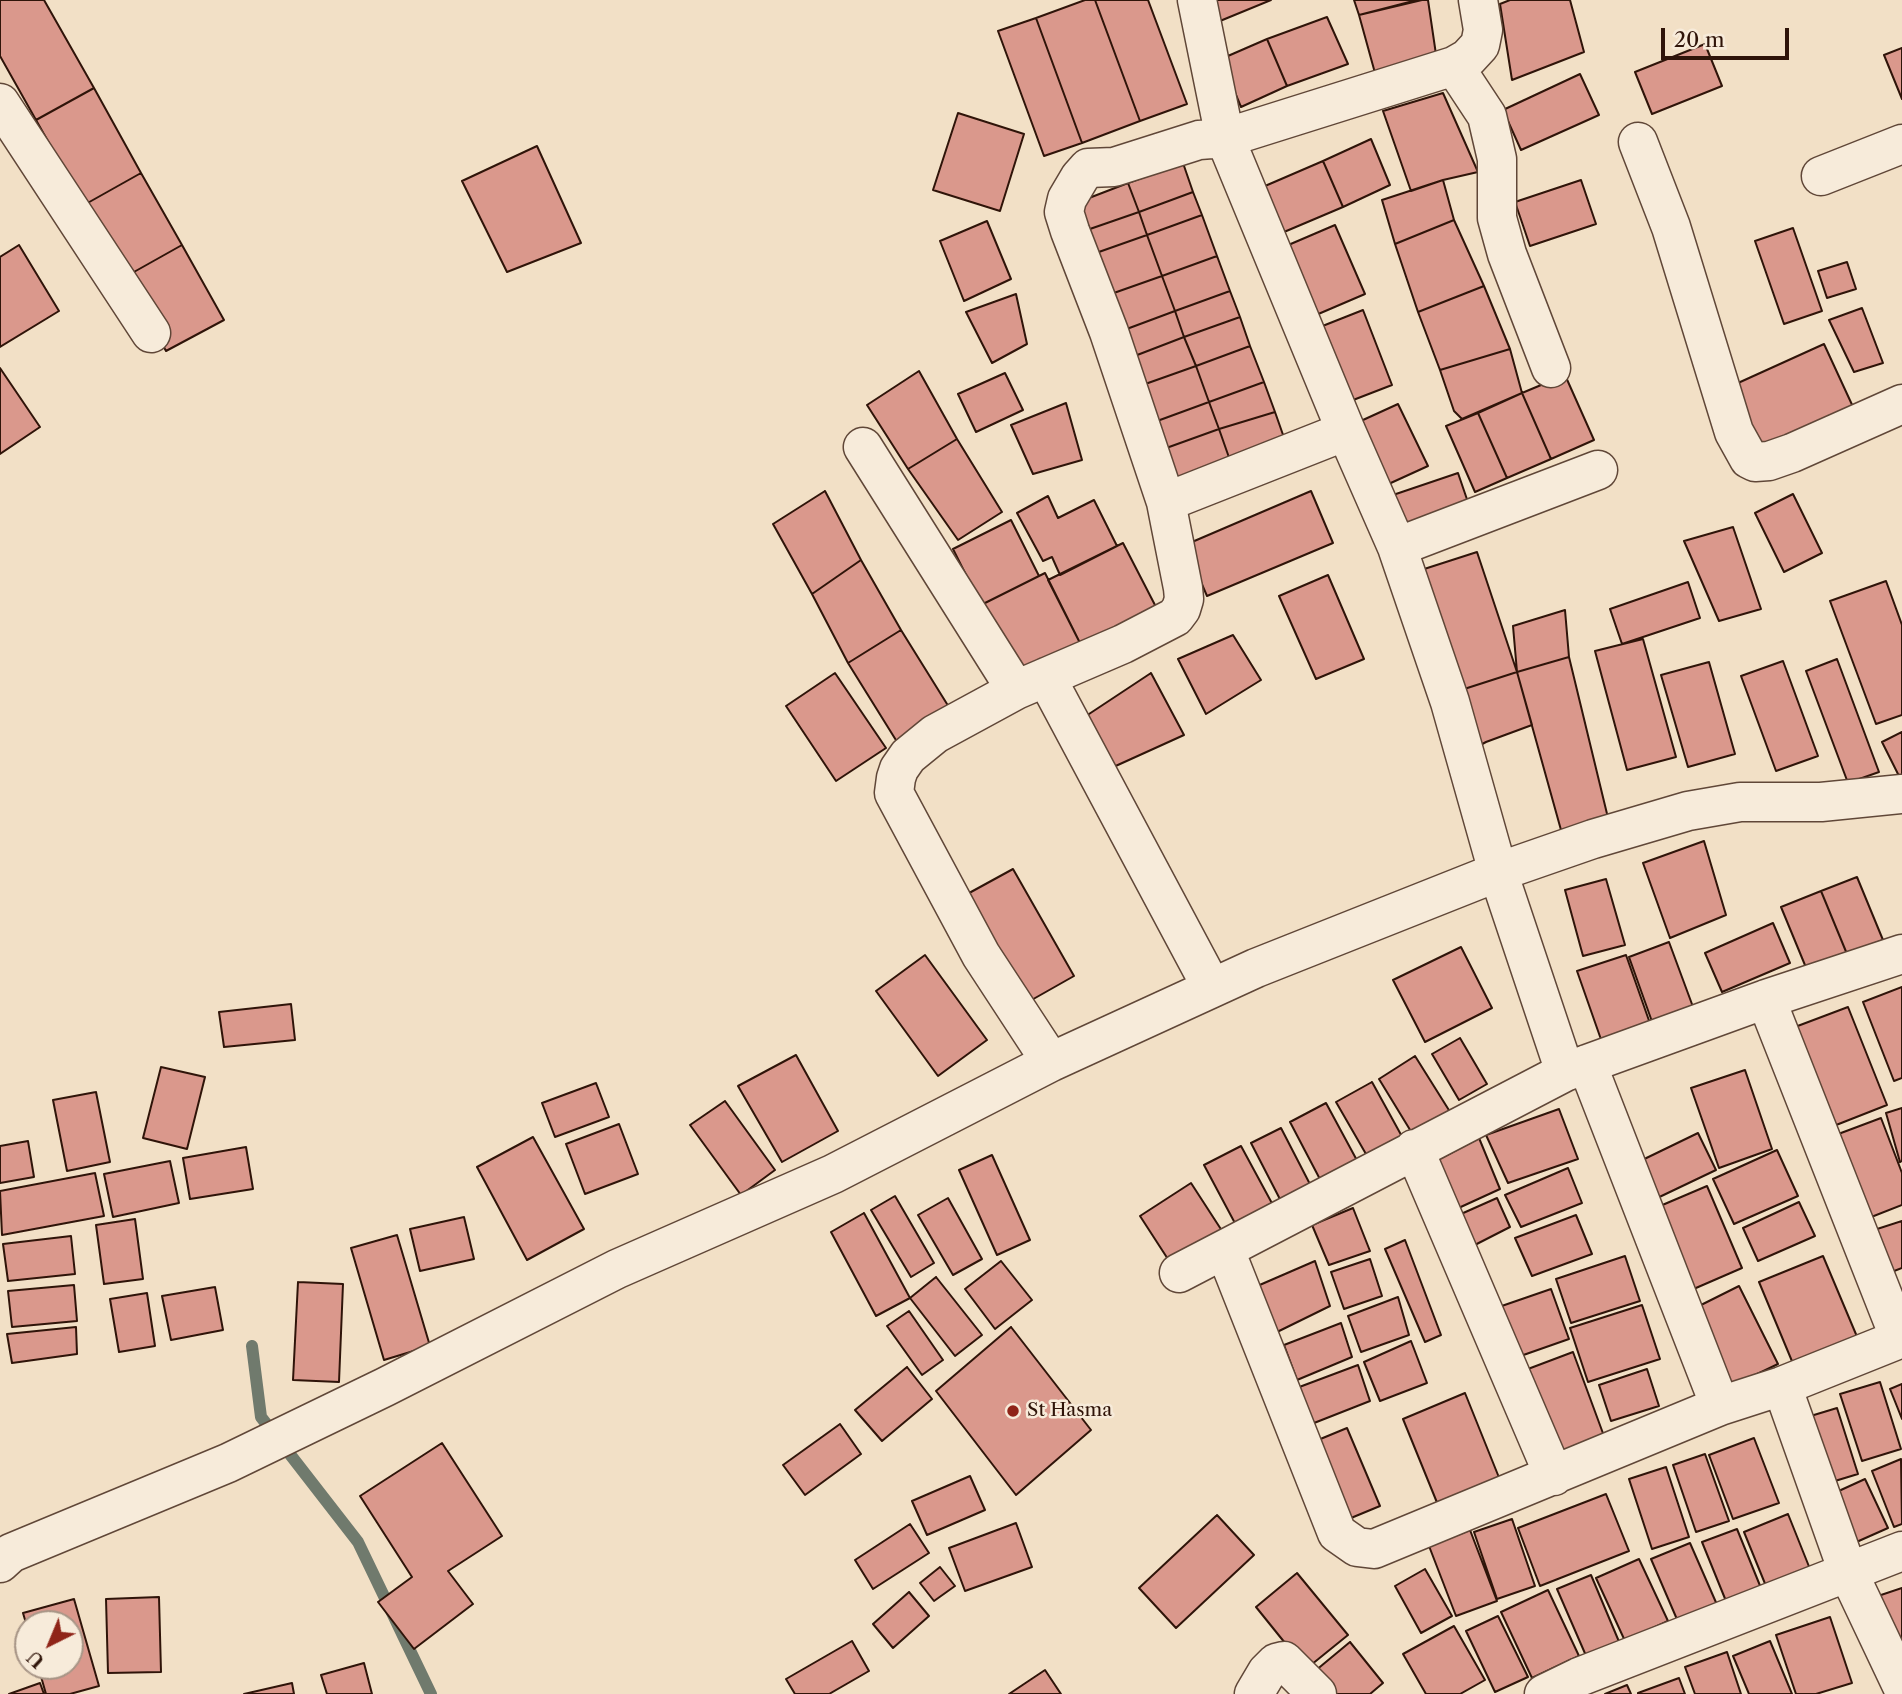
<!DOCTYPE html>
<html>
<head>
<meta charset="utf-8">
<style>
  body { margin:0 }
  #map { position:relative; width:1902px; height:1694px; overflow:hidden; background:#f2e0c6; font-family:"Libre Caslon Text",serif }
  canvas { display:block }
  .north { position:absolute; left:14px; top:1610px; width:70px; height:70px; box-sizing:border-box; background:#f7ebda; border:2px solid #a79586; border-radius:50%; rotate:223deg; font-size:19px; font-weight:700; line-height:28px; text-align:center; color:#2f1409 }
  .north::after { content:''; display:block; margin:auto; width:24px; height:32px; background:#8f2418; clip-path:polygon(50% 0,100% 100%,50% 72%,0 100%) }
  .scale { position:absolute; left:1661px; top:28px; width:128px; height:32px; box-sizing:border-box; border:4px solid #2f1409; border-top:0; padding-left:9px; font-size:21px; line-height:24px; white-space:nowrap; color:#2f1409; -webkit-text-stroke:5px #f7ebda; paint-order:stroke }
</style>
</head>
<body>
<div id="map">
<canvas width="1902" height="1694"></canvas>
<div class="north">U</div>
<div class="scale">20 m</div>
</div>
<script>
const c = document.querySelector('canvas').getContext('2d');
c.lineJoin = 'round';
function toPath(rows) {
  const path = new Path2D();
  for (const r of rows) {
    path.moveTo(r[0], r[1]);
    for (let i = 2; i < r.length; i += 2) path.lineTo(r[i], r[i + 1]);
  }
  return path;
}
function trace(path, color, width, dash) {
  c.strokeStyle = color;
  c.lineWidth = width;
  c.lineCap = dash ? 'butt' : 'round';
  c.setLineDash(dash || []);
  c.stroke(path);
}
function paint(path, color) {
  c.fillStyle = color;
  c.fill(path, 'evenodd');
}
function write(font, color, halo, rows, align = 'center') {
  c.font = font + ' "Libre Caslon Text",serif';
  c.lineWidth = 5;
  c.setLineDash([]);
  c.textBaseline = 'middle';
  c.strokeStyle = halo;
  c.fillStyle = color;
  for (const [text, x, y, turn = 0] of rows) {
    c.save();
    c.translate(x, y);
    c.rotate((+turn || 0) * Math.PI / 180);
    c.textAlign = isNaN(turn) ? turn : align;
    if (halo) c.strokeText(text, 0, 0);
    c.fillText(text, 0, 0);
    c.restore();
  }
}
trace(toPath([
  [252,1346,261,1417,358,1542,431,1694]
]), '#707a6d', 12);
const building = toPath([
  [0,0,44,0,94,88,36,120,0,56,0,0],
  [1085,0,1095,0,1140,121,1082,143,1036,18,1085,0],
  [1095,0,1148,0,1187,104,1140,121,1095,0],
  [1210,0,1271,0,1220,21,1210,0],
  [1354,0,1422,0,1359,15,1354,0],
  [1417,0,1428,0,1438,68,1375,73,1359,15,1417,0],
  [1510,0,1570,0,1584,52,1512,80,1500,4,1510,0],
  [1327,17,1348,64,1287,86,1267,39,1327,17],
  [1036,18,1082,143,1044,156,998,31,1036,18],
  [1267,39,1287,86,1241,107,1221,59,1267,39],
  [1705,44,1722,86,1652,114,1635,72,1705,44],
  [1902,48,1902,99,1884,55,1902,48],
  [1580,74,1599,115,1521,150,1503,110,1580,74],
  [94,88,141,173,84,205,36,120,94,88],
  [1443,93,1478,172,1443,180,1411,191,1383,111,1443,93],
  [958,113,1024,134,1000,211,933,190,958,113],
  [1371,139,1390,185,1343,207,1323,161,1371,139],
  [537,146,581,243,507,272,462,181,537,146],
  [1323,161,1343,207,1284,232,1265,186,1323,161],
  [1183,163,1193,192,1139,212,1128,183,1183,163],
  [141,173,182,245,125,277,84,205,141,173],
  [1443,180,1454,220,1395,244,1382,200,1443,180],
  [1581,180,1596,224,1530,246,1515,202,1581,180],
  [1128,183,1139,212,1087,230,1076,203,1128,183],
  [1193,192,1202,215,1147,235,1139,212,1193,192],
  [1139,212,1147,235,1096,253,1087,230,1139,212],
  [1202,215,1217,256,1162,276,1147,235,1202,215],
  [1454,220,1484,286,1418,312,1395,244,1454,220],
  [987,221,1011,279,964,301,940,241,987,221],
  [1335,225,1365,294,1316,315,1286,246,1335,225],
  [1793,228,1822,311,1784,324,1755,241,1793,228],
  [1147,235,1162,276,1111,294,1096,253,1147,235],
  [19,245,59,311,0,347,0,257,19,245],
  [182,245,224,320,166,351,125,277,182,245],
  [1217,256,1230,291,1175,311,1162,276,1217,256],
  [1847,262,1856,289,1827,298,1818,271,1847,262],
  [1162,276,1175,311,1124,330,1111,294,1162,276],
  [1484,286,1510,349,1440,370,1418,312,1484,286],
  [1230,291,1240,317,1184,337,1175,311,1230,291],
  [1016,294,1027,344,992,363,966,312,1016,294],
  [1862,308,1883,363,1854,372,1829,320,1862,308],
  [1363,310,1392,385,1348,402,1320,327,1363,310],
  [1175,311,1184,337,1132,357,1124,330,1175,311],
  [1240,317,1250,346,1196,366,1184,337,1240,317],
  [1184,337,1196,366,1134,388,1132,357,1184,337],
  [1824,344,1854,409,1757,452,1727,388,1824,344],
  [1250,346,1264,382,1209,402,1196,366,1250,346],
  [1510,349,1522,393,1462,419,1454,411,1440,370,1510,349],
  [1196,366,1209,402,1149,424,1134,388,1196,366],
  [0,368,40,427,0,454,0,368],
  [919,371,957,439,908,469,867,405,919,371],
  [1005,373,1023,410,976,432,958,394,1005,373],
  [1565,375,1594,440,1551,459,1522,393,1565,375],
  [1264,382,1275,412,1219,429,1209,402,1264,382],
  [1522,393,1551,459,1507,478,1478,413,1522,393],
  [1209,402,1219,429,1158,451,1149,424,1209,402],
  [1066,403,1082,460,1033,474,1011,425,1066,403],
  [1398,404,1428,466,1382,487,1352,425,1398,404],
  [1275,412,1288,449,1232,466,1219,429,1275,412],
  [1478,413,1507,478,1475,492,1446,426,1478,413],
  [1219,429,1232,466,1172,487,1158,451,1219,429],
  [957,439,1002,512,958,540,908,469,957,439],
  [1458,473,1472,514,1406,537,1390,496,1458,473],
  [825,491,861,560,812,594,773,524,825,491],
  [1311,491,1333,543,1207,596,1185,545,1311,491],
  [1793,494,1822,553,1784,572,1755,513,1793,494],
  [1048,496,1058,518,1094,500,1117,546,1060,575,1052,557,1043,561,1017,513,1048,496],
  [1011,520,1039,576,981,605,953,549,1011,520],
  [1733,527,1761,609,1719,621,1684,541,1733,527],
  [1123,543,1156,607,1081,645,1048,580,1123,543],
  [1477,552,1517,672,1458,691,1418,571,1477,552],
  [861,560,901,630,848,663,812,594,861,560],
  [1045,573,1081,645,1017,676,981,605,1045,573],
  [1328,575,1364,659,1316,679,1279,596,1328,575],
  [1886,581,1902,625,1902,715,1876,724,1830,601,1886,581],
  [1688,582,1700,618,1622,644,1610,609,1688,582],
  [1565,610,1569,657,1517,672,1513,626,1565,610],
  [901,630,952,712,899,745,848,663,901,630],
  [1233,635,1261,680,1206,714,1178,659,1233,635],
  [1643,639,1676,757,1627,770,1595,651,1643,639],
  [1569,657,1609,822,1561,830,1517,672,1569,657],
  [1837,659,1879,772,1848,783,1806,671,1837,659],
  [1783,661,1818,756,1776,771,1741,676,1783,661],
  [1709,662,1735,754,1688,767,1661,675,1709,662],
  [1517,672,1532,725,1486,742,1475,748,1458,691,1517,672],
  [835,673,886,748,836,781,786,706,835,673],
  [1151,673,1184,735,1109,769,1086,716,1151,673],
  [1902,732,1902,782,1882,742,1902,732],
  [1704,841,1726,915,1670,938,1643,863,1704,841],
  [1013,869,1074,976,1021,1006,960,898,1013,869],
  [1857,877,1883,940,1847,954,1821,891,1857,877],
  [1606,879,1625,945,1583,956,1565,890,1606,879],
  [1821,891,1847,954,1807,970,1781,907,1821,891],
  [1773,923,1790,963,1722,992,1705,953,1773,923],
  [1669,942,1696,1015,1655,1030,1629,957,1669,942],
  [1461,947,1492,1008,1425,1042,1393,980,1461,947],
  [925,955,987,1040,938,1076,876,991,925,955],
  [1626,955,1653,1032,1604,1048,1577,971,1626,955],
  [1902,987,1902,1078,1894,1081,1863,1002,1902,987],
  [291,1004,295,1040,224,1047,219,1012,291,1004],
  [1848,1007,1887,1105,1826,1129,1787,1030,1848,1007],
  [1460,1038,1487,1084,1459,1100,1432,1054,1460,1038],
  [796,1055,838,1131,782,1162,738,1086,796,1055],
  [1415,1056,1452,1115,1415,1138,1379,1079,1415,1056],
  [161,1067,205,1077,187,1149,143,1138,161,1067],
  [1745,1070,1772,1149,1719,1168,1691,1088,1745,1070],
  [1372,1082,1405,1142,1370,1161,1336,1102,1372,1082],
  [596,1083,609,1117,555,1137,542,1103,596,1083],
  [96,1092,110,1162,67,1171,53,1100,96,1092],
  [725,1101,775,1170,741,1195,690,1125,725,1101],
  [1326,1103,1360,1166,1323,1185,1290,1122,1326,1103],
  [1902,1108,1902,1161,1900,1162,1886,1113,1902,1108],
  [1559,1109,1578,1159,1508,1183,1486,1135,1559,1109],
  [1881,1118,1902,1173,1902,1205,1856,1223,1825,1139,1881,1118],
  [619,1124,638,1174,585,1194,566,1144,619,1124],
  [1281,1128,1314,1192,1284,1207,1251,1143,1281,1128],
  [1698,1133,1716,1170,1651,1201,1634,1164,1698,1133],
  [533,1137,584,1229,527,1260,477,1167,533,1137],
  [1479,1138,1500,1189,1452,1211,1430,1164,1479,1138],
  [28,1141,34,1177,0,1183,0,1146,28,1141],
  [1241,1146,1274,1207,1237,1227,1204,1165,1241,1146],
  [246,1147,253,1189,190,1199,183,1158,246,1147],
  [1777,1150,1798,1196,1734,1224,1713,1179,1777,1150],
  [992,1155,1030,1240,997,1255,959,1170,992,1155],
  [170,1161,179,1203,113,1217,104,1174,170,1161],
  [1568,1168,1582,1203,1521,1227,1505,1195,1568,1168],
  [95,1173,104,1216,2,1235,0,1191,95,1173],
  [1191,1183,1226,1237,1175,1270,1140,1216,1191,1183],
  [1707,1186,1742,1268,1689,1291,1653,1209,1707,1186],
  [895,1196,934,1263,911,1277,871,1210,895,1196],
  [948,1198,982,1259,953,1275,918,1215,948,1198],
  [1497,1198,1510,1227,1465,1250,1452,1218,1497,1198],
  [1799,1202,1815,1236,1758,1261,1743,1228,1799,1202],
  [1353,1208,1370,1251,1329,1265,1312,1225,1353,1208],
  [864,1213,910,1298,876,1316,831,1232,864,1213],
  [1576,1215,1592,1254,1532,1276,1515,1238,1576,1215],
  [464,1217,474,1259,420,1271,410,1229,464,1217],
  [135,1219,143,1279,104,1284,96,1225,135,1219],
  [1902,1221,1902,1268,1889,1273,1874,1230,1902,1221],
  [397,1235,430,1346,384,1360,351,1248,397,1235],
  [71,1236,75,1274,8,1281,3,1244,71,1236],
  [1405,1240,1441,1335,1425,1342,1385,1249,1405,1240],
  [1625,1256,1640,1301,1571,1323,1556,1279,1625,1256],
  [1823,1256,1858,1339,1794,1366,1759,1282,1823,1256],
  [1370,1259,1382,1296,1344,1309,1331,1272,1370,1259],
  [1001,1261,1032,1300,995,1329,965,1289,1001,1261],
  [1315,1261,1330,1306,1275,1333,1255,1287,1315,1261],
  [936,1277,982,1335,955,1356,910,1298,936,1277],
  [298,1282,343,1284,339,1382,293,1380,298,1282],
  [74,1285,77,1321,12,1327,8,1291,74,1285],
  [1739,1286,1778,1364,1728,1388,1689,1311,1739,1286],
  [215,1287,223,1330,171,1340,162,1296,215,1287],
  [1551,1289,1569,1339,1512,1359,1493,1309,1551,1289],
  [147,1293,155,1346,119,1352,110,1299,147,1293],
  [1398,1297,1409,1335,1361,1352,1348,1316,1398,1297],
  [1642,1305,1660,1359,1588,1382,1570,1328,1642,1305],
  [909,1311,943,1360,922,1375,887,1326,909,1311],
  [1341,1323,1352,1357,1297,1380,1284,1345,1341,1323],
  [76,1327,77,1354,12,1363,7,1334,76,1327],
  [1011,1327,1091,1430,1016,1495,936,1391,1011,1327],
  [1411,1341,1427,1383,1380,1401,1364,1362,1411,1341],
  [1573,1352,1604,1436,1551,1455,1520,1372,1573,1352],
  [1358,1365,1370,1401,1309,1425,1294,1389,1358,1365],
  [907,1367,932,1399,882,1441,855,1410,907,1367],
  [1647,1369,1659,1406,1611,1421,1599,1385,1647,1369],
  [1880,1382,1901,1449,1862,1461,1840,1394,1880,1382],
  [1902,1384,1902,1419,1890,1389,1902,1384],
  [1465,1393,1500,1480,1438,1505,1403,1419,1465,1393],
  [1837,1408,1858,1474,1825,1484,1804,1418,1837,1408],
  [840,1424,861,1454,805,1495,783,1465,840,1424],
  [1347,1428,1380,1506,1351,1518,1318,1440,1347,1428],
  [1754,1438,1779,1503,1733,1519,1709,1455,1754,1438],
  [442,1443,502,1536,448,1571,473,1604,414,1649,378,1602,412,1577,360,1496,442,1443],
  [1705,1454,1729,1521,1696,1532,1673,1465,1705,1454],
  [1901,1459,1902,1524,1894,1527,1872,1471,1901,1459],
  [1666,1467,1689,1537,1652,1549,1629,1479,1666,1467],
  [970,1476,985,1510,927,1535,912,1501,970,1476],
  [1865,1479,1888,1528,1852,1544,1830,1495,1865,1479],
  [1606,1494,1629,1551,1540,1586,1518,1528,1606,1494],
  [1788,1514,1812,1574,1768,1591,1744,1532,1788,1514],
  [1217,1515,1254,1555,1176,1628,1139,1588,1217,1515],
  [1512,1519,1535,1586,1497,1599,1474,1532,1512,1519],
  [1016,1523,1032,1567,965,1591,949,1548,1016,1523],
  [910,1524,929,1553,873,1589,855,1560,910,1524],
  [1737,1529,1763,1593,1728,1606,1702,1542,1737,1529],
  [1470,1530,1497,1601,1456,1616,1429,1546,1470,1530],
  [1690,1543,1718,1607,1679,1624,1651,1559,1690,1543],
  [1639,1559,1668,1621,1625,1641,1596,1578,1639,1559],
  [940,1567,955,1586,934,1601,920,1583,940,1567],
  [1425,1569,1452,1616,1421,1633,1395,1586,1425,1569],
  [1297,1573,1348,1635,1306,1669,1256,1607,1297,1573],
  [1591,1575,1620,1644,1587,1658,1557,1589,1591,1575],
  [1902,1588,1902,1658,1875,1597,1902,1588],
  [1548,1590,1579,1656,1532,1678,1501,1612,1548,1590],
  [909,1592,929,1616,893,1648,873,1624,909,1592],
  [159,1597,161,1672,108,1673,106,1599,159,1597],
  [74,1599,99,1686,70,1694,46,1694,38,1666,70,1666,70,1624,28,1624,28,1630,23,1613,74,1599],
  [1498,1616,1528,1677,1495,1692,1466,1631,1498,1616],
  [1830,1617,1852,1683,1816,1694,1796,1694,1776,1635,1830,1617],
  [1454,1626,1485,1680,1460,1694,1426,1694,1403,1654,1454,1626],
  [852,1641,869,1671,829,1694,795,1694,786,1679,852,1641],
  [1770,1641,1792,1694,1749,1694,1733,1656,1770,1641],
  [1350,1642,1383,1683,1370,1694,1324,1694,1309,1676,1350,1642],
  [1727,1652,1741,1694,1695,1694,1685,1667,1727,1652],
  [364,1663,372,1694,327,1694,321,1675,364,1663],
  [1045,1670,1061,1694,1009,1694,1045,1670],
  [1679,1678,1685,1694,1638,1694,1638,1693,1679,1678],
  [40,1683,44,1694,9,1694,40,1683],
  [292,1683,294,1694,244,1694,292,1683],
  [1627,1685,1631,1694,1605,1694,1627,1685]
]);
paint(building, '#da988c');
trace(building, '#2f1409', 2);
const street = toPath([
  [1197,0,1225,138,1346,431,1397,547,1450,702,1498,872,1565,1072],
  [1454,66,1487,116,1497,159,1497,218,1507,254,1551,368],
  [0,103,151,333],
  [1638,142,1671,227,1734,432,1749,459,1755,462,1769,461,1792,453,1902,404],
  [1821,176,1902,144],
  [1346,431,1166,502,1109,332,1070,231,1064,212,1067,199,1080,177,1088,168,1114,167,1199,140,1225,138,1454,66,1468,58,1480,45,1483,30,1478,0],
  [863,447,1016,690],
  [1397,547,1598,470],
  [1046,677,1212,988],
  [1766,999,1900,1339],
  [1051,1062,981,955,894,793,896,778,899,769,908,756,935,734,1016,690,1123,644,1175,617,1181,609,1184,599,1183,588,1166,502],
  [1587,1064,1720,1406],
  [1414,1149,1554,1476],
  [1225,1250,1337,1533,1357,1547,1374,1549,1720,1406,1782,1386,1902,1338],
  [1179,1273,1565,1072,1766,999,1902,954],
  [1782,1386,1848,1572,1902,1686],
  [0,1563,11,1553,228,1463,385,1387,617,1269,833,1174,1051,1062,1256,968,1498,872,1593,839,1688,811,1740,802,1821,802,1902,794],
  [1254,1694,1267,1672,1276,1663,1284,1661,1317,1694],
  [1544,1694,1579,1677,1902,1551]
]);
trace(street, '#604738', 41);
trace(street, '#f7ebda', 38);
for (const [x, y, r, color] of [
  [1013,1411,7,"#8f2418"]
]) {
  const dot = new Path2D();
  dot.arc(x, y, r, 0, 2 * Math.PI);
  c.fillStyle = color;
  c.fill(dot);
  trace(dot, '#f7ebda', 2.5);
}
write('19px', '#2f1409', '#f7ebda', [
  ["St Hasma",1027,1411]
], 'left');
</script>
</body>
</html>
